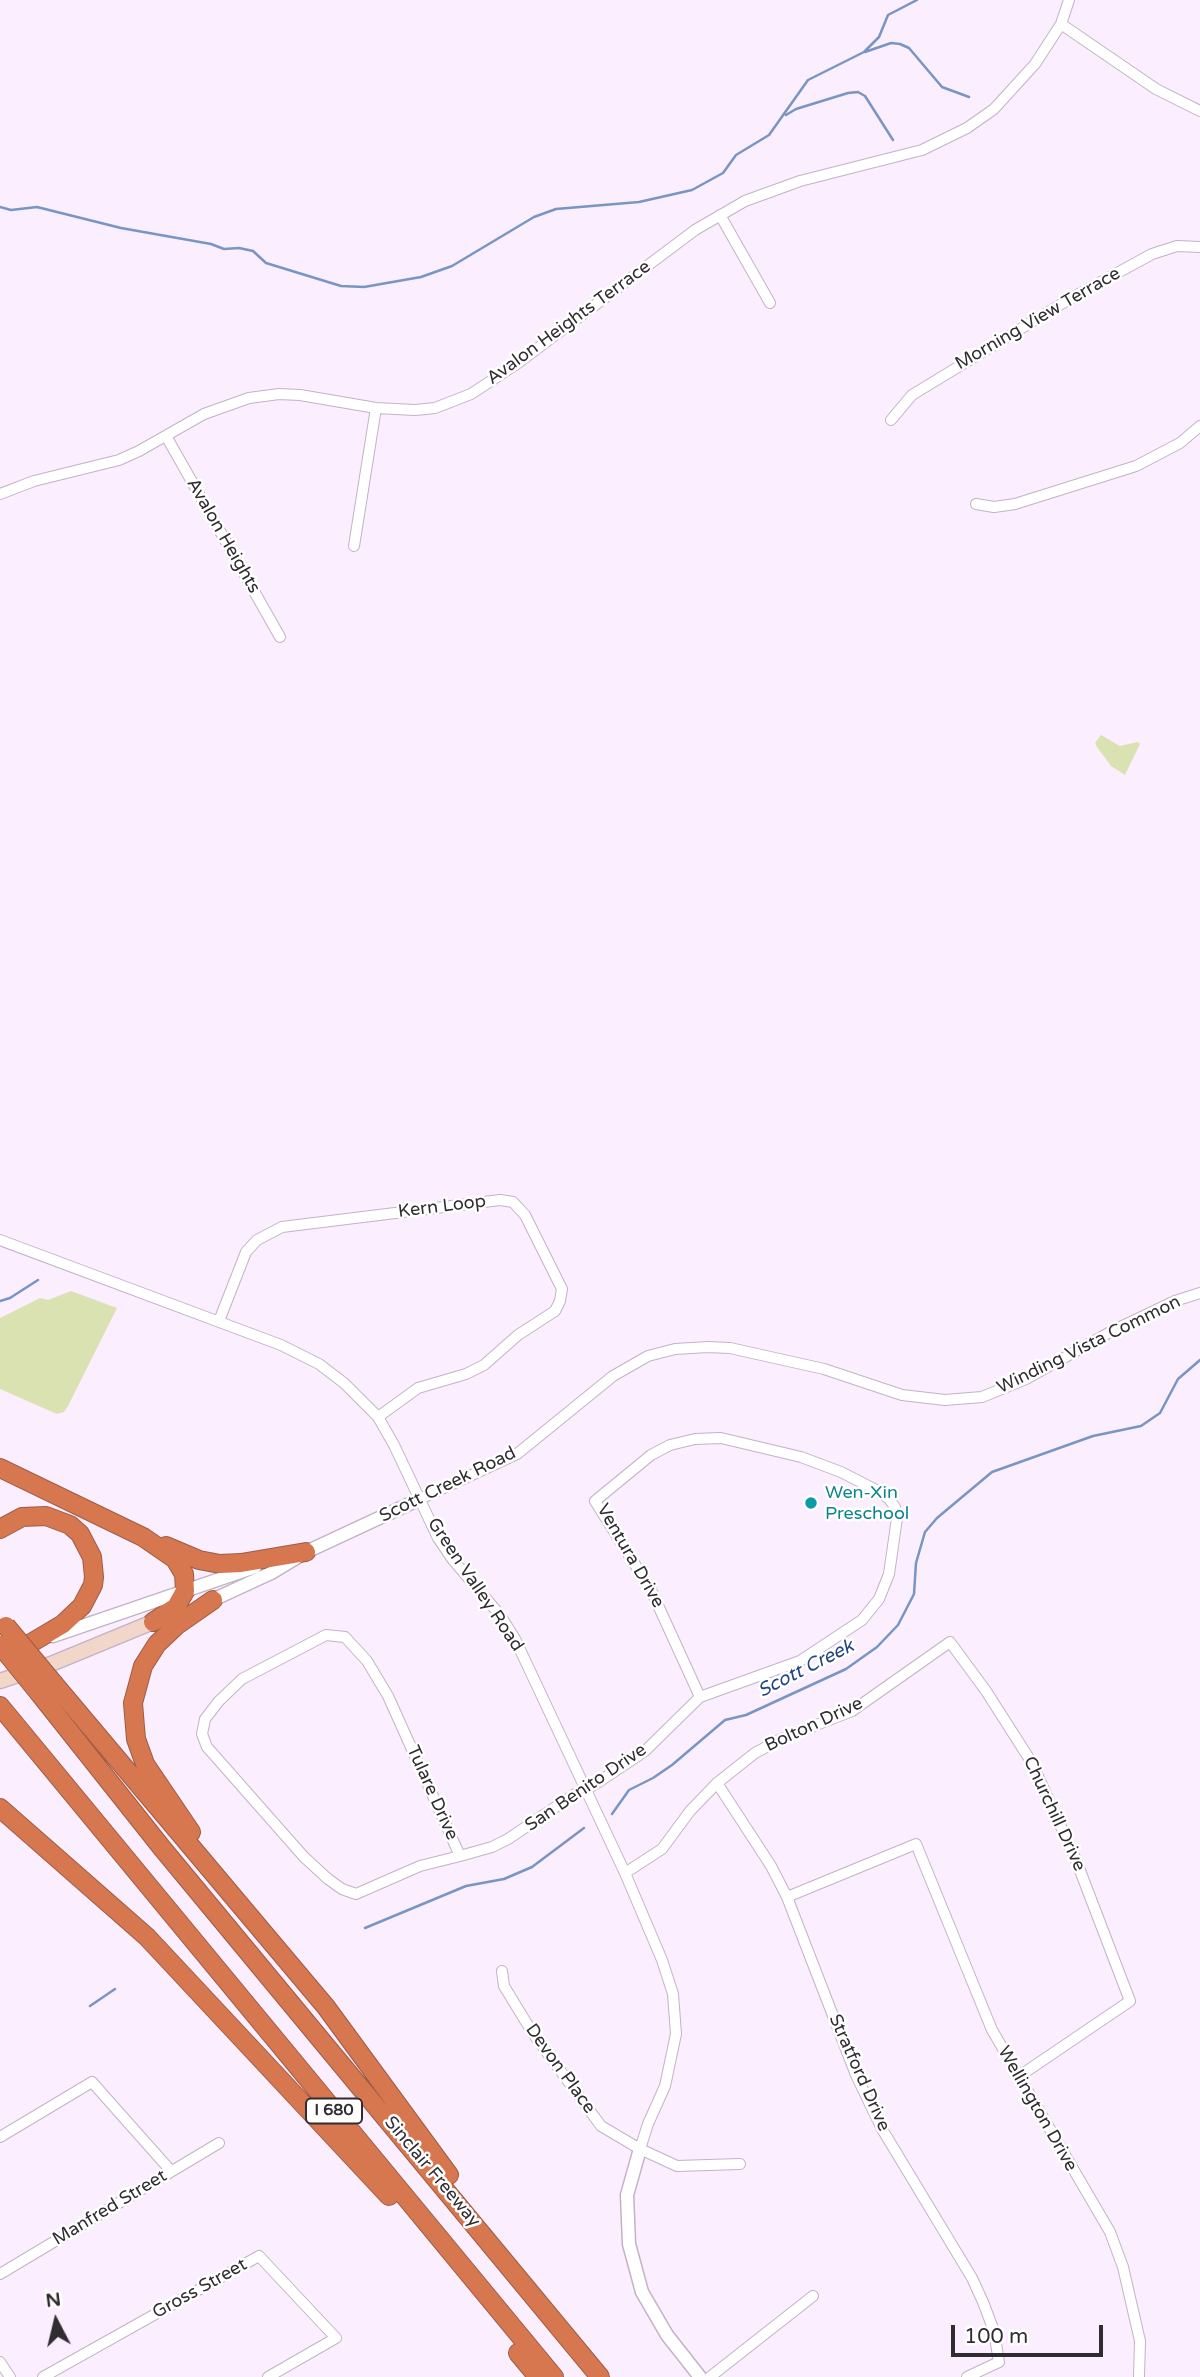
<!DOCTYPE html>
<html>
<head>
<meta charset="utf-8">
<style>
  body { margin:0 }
  #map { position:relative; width:1200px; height:2377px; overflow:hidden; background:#fbeefe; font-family:"Varela Round",sans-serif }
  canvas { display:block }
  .north { position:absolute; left:21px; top:2286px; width:70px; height:70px; -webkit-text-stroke:5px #fff; paint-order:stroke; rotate:353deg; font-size:19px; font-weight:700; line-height:28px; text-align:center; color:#312b32 }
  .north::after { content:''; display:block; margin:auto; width:24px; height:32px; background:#312b32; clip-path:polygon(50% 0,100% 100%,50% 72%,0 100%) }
  .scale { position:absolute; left:951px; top:2325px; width:152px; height:32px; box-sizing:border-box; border:4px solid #312b32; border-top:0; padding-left:9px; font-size:21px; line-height:24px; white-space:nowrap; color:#312b32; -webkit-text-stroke:5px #fff; paint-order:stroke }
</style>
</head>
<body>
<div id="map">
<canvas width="1200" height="2377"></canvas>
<div class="north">N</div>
<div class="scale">100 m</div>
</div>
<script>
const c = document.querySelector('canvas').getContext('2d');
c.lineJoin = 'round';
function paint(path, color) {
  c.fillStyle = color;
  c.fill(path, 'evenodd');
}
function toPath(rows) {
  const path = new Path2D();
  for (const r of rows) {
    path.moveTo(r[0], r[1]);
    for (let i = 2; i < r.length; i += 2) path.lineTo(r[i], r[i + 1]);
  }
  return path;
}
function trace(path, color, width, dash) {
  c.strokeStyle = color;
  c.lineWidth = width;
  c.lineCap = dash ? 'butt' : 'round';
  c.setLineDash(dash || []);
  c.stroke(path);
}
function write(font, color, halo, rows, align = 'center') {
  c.font = font + ' "Varela Round",sans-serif';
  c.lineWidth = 5;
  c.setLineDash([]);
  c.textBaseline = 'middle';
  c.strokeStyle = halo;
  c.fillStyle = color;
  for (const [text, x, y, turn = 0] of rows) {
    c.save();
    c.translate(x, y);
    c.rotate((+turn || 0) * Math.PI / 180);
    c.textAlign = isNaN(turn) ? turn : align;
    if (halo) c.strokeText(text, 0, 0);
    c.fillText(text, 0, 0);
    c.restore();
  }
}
paint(toPath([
  [1101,735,1120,746,1138,742,1140,744,1125,775,1111,766,1097,747,1095,743],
  [71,1291,117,1308,68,1406,64,1412,57,1414,0,1389,0,1318,40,1298,48,1300]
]), '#dbe2b1');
trace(toPath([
  [865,52,891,43,900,44,909,48,942,87,969,97],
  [786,115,796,109,848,93,858,92,865,96,893,140],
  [0,207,11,210,37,207,121,228,211,244,224,249,239,248,253,251,266,263,341,286,364,287,421,277,452,266,534,217,556,209,639,202,692,190,723,173,736,155,769,135,808,80,864,52,879,37,888,15,917,0],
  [0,1301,10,1298,38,1280],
  [612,1814,629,1790,653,1778,672,1765,725,1720,746,1715,846,1669,877,1647,898,1625,914,1594,916,1563,925,1532,937,1518,992,1472,1093,1436,1141,1426,1160,1413,1178,1379,1200,1360],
  [365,1928,466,1886,504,1879,532,1867,584,1828],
  [90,2006,115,1989]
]), '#7895c3', 2.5);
const minor = toPath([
  [1061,24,1156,89,1200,111],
  [720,215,770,303],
  [891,420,912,395,1068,300,1152,254,1177,246,1200,247],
  [166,436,280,637],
  [0,494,34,481,119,460,139,451,204,414,249,398,279,394,300,395,376,408,415,410,435,408,471,394,518,363,695,230,745,201,800,181,922,150,967,128,994,109,1035,64,1061,24,1069,0],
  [976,504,994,507,1015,504,1136,466,1180,443,1200,426],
  [354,546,376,408],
  [0,1240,281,1345,319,1364,344,1383,378,1417,394,1445,438,1538,453,1560,500,1615,515,1639,625,1873,662,1960,673,1994,676,2034,665,2086,648,2124,640,2149],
  [219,1321,246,1252,257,1240,282,1227,500,1200,513,1202,525,1215,562,1289,560,1301,555,1311,518,1335,484,1365,466,1374,418,1388,378,1417],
  [420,1499,517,1454,613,1376,648,1356,675,1349,708,1347,730,1348,824,1369,902,1395,945,1400,982,1397,1026,1379,1112,1331,1175,1301,1200,1293],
  [717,1783,771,1866,787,1897,856,2075,882,2129,972,2278,983,2302,994,2331,999,2362,967,2377],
  [460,1856,388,1696,367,1661,345,1637,326,1635,242,1679,219,1701,205,1719,202,1734,207,1747,304,1857,328,1879,342,1889,356,1894,420,1866,460,1856,492,1847,508,1839,575,1794,594,1785,645,1751,700,1697,800,1661,862,1620,879,1599,889,1574,897,1518,895,1507,889,1499,878,1491,841,1472,801,1457,721,1438,695,1439,670,1445,651,1455,595,1501,651,1590,700,1697],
  [625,1873,662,1849,690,1811,717,1783,755,1753,783,1738,852,1711,950,1642,986,1691,1032,1763,1076,1860,1130,2001,1018,2077],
  [787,1897,916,1844,992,2030,1110,2232,1123,2267,1140,2341,1139,2377],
  [502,1971,504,1986,532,2032,601,2126,640,2149,677,2166,740,2164],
  [0,2137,92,2082,171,2171],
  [0,2274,219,2143],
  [0,2362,10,2377],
  [43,2377,259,2256,336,2338,268,2377],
  [710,2377,813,2296]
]);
const tertiary = toPath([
  [206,1603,271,1573,306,1552,420,1499],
  [53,1636,255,1567],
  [640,2149,627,2195,629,2244,642,2292,667,2335,700,2377]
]);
const secondary = toPath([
  [0,1681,51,1664,153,1622]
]);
const motorway = toPath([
  [0,1468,143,1537,175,1559,184,1574,185,1591,176,1607,153,1622],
  [0,1529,22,1517,46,1516,70,1525,80,1534,92,1557,94,1577,93,1585,82,1606,63,1624,31,1643],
  [166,1546,199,1560,220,1564,241,1563,306,1552],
  [55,1685,326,2007,449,2175],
  [39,1693,162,1848,600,2377],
  [0,1706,554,2377],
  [0,1808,147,1937,389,2196],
  [191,1832,145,1764,136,1739,133,1703,143,1666,157,1644,177,1625,213,1600],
  [518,2353,538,2377]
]);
trace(minor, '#c2b3c6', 12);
trace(tertiary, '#c2b3c6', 15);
trace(secondary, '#c2b3c6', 17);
trace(motorway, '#9d5c45', 20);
trace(minor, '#fff', 10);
trace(tertiary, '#fff', 12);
trace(secondary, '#f3d6ca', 14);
trace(motorway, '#d7774f', 18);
const motorwayBridge = toPath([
  [6,1626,55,1685],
  [0,1645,39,1693]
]);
trace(motorwayBridge, '#9d5c45', 20, []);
trace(motorwayBridge, '#d7774f', 18);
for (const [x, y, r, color] of [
  [811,1503,7,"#0f9aa8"]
]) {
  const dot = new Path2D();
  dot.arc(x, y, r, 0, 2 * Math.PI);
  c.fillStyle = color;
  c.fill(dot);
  trace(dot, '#fff', 2.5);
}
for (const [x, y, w] of [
  [334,2111,56]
]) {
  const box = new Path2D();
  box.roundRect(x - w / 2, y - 12.5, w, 25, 5);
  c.fillStyle = '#fff';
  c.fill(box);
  trace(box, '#312b32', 2);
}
write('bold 16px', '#312b32', null, [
  ["I 680",334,2111]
]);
write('18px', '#312b32', '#fff', [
  ["Morning View Terrace",1038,319,-30],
  ["Avalon Heights Terrace",569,323,-36],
  ["Avalon Heights",223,536,60],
  ["Kern Loop",442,1207,-7],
  ["Winding Vista Common",1089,1345,-26],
  ["Scott Creek Road",448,1485,-26],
  ["Ventura Drive",630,1556,60],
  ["Green Valley Road",475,1585,56],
  ["Bolton Drive",814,1725,-25],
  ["San Benito Drive",586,1788,-34],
  ["Tulare Drive",432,1793,66],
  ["Churchill Drive",1054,1814,65],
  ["Devon Place",560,2069,54],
  ["Stratford Drive",859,2073,66],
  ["Wellington Drive",1037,2109,60],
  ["Sinclair Freeway",432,2172,50],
  ["Manfred Street",110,2208,-31],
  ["Gross Street",200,2289,-29]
]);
write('18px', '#0d838f', '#fff', [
  ["Wen-Xin",825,1493],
  ["Preschool",825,1514]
], 'left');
write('italic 19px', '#22457f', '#fff', [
  ["Scott Creek",806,1669,-27]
]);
</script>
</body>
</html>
